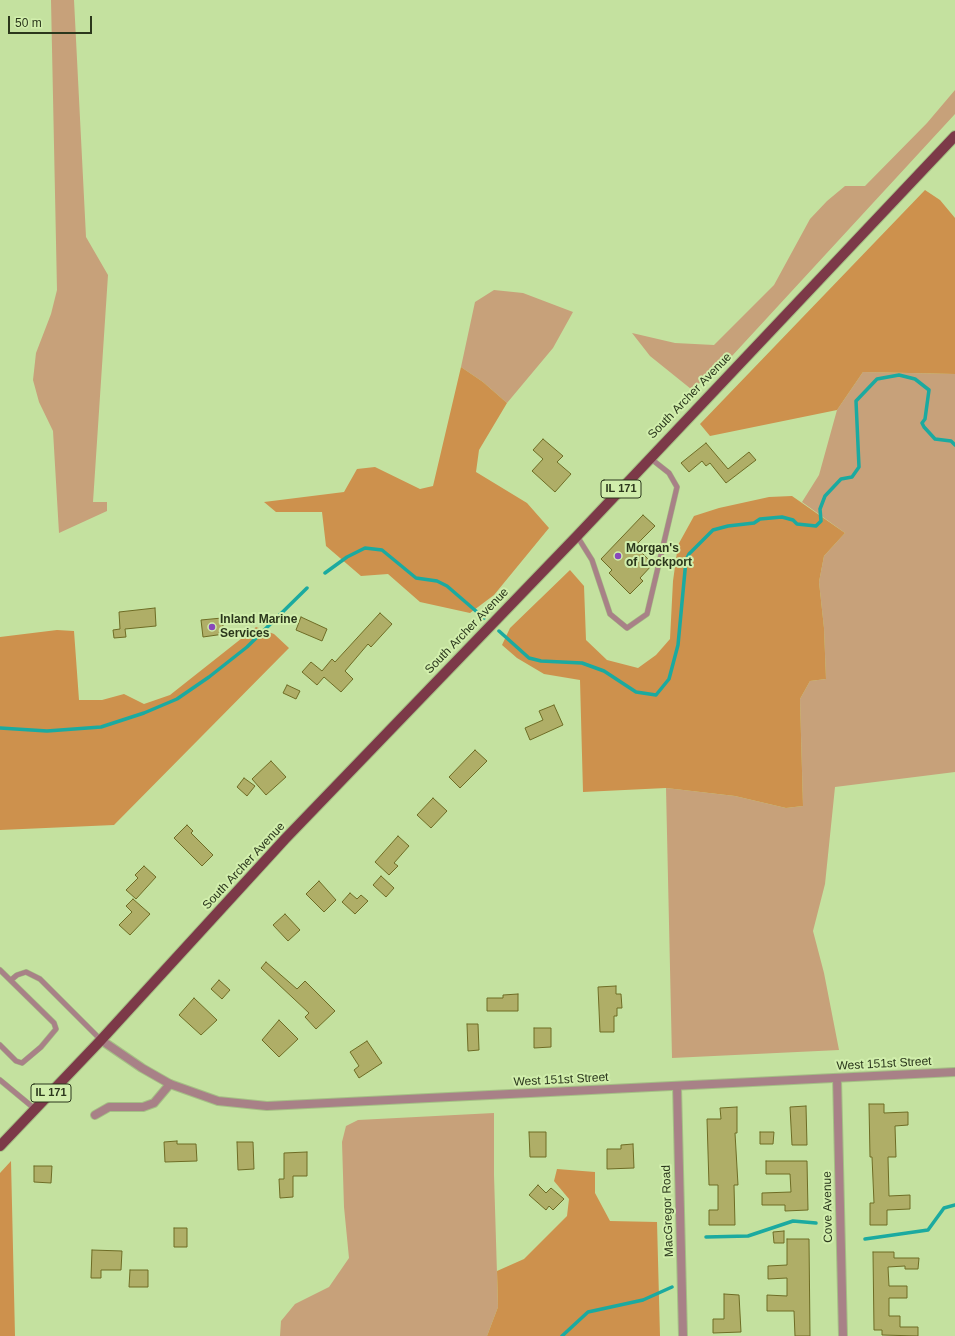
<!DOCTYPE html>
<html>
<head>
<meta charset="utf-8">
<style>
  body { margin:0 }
  #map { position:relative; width:955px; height:1336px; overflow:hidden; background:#c4e19f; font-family:Helvetica,sans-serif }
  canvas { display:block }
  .scale { position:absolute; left:8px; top:16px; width:84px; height:18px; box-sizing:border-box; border:2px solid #2b371c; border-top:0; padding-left:5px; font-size:12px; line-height:14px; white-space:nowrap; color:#2b371c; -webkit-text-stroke:3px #d1eeac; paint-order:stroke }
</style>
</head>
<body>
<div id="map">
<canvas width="955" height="1336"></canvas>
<div class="scale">50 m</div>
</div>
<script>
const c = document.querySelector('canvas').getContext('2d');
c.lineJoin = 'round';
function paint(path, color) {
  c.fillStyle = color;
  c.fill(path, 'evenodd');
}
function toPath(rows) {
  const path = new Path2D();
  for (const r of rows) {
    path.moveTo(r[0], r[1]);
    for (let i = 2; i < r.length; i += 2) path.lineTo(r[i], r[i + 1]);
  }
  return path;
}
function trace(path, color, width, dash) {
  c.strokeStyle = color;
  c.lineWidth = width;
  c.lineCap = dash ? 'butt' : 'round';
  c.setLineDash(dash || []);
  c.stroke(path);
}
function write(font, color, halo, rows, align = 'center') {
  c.font = font + ' Helvetica,sans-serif';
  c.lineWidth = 4;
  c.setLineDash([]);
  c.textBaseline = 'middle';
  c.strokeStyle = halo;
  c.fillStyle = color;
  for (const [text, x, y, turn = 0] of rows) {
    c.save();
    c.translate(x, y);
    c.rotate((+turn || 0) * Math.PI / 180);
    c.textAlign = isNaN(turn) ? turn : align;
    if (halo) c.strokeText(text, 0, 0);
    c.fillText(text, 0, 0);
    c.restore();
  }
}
paint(toPath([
  [51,0,74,0,86,237,108,275,93,502,107,502,107,511,59,533,53,431,39,402,33,380,36,353,51,314,57,290],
  [955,90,955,114,720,369,691,389,650,356,632,333,675,343,714,345,774,285,810,219,827,201,845,186,865,186,927,123],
  [494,290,523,293,573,312,553,348,507,403,483,382,461,367,475,302],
  [863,372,955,374,955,772,835,787,825,884,813,931,824,973,839,1050,672,1058,666,788,735,796,786,808,803,806,800,699,810,681,826,679,824,628,819,582,824,556,845,533,802,502,819,475,837,410],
  [494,1113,494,1175,498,1307,487,1336,280,1336,281,1321,295,1304,329,1287,349,1258,344,1207,342,1142,346,1126,358,1120]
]), '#c7a17a');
paint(toPath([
  [925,190,940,200,955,218,955,374,863,372,837,410,710,436,700,424],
  [461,367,483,382,507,403,479,450,476,472,527,503,549,528,494,595,470,613,420,602,388,574,361,576,326,546,322,512,276,512,264,502,344,492,357,469,375,467,420,489,433,486],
  [792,496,845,533,824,556,819,582,824,628,826,679,810,681,800,699,803,806,786,808,735,796,666,788,583,792,580,680,544,674,517,658,502,645,510,628,570,570,584,586,586,640,607,660,638,668,656,655,670,639,673,581,678,545,694,516,719,508,769,497],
  [256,627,274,634,289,648,114,825,0,830,0,637,57,630,74,631,79,700,102,700,124,694,144,704,170,695],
  [11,1161,15,1336,0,1336,0,1173],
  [557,1169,595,1172,595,1193,610,1221,657,1222,660,1336,487,1336,498,1307,497,1271,524,1259,567,1216,569,1199,554,1181]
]), '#cd914d');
trace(toPath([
  [325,573,347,557,365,548,382,550,416,578,437,581,447,586,484,618],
  [499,631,529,658,541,661,582,663,604,671,636,692,656,695,669,679,678,645,686,560,689,554,713,530,728,526,754,523,760,519,782,517,793,520,797,524,816,526,821,521,820,509,825,496,841,479,852,477,859,467,856,401,877,379,899,375,915,379,929,390,925,419,922,423,924,427,935,439,951,441,955,445],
  [0,728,47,731,101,727,144,713,177,699,209,677,247,647,307,588],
  [706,1237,748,1236,793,1221,816,1223],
  [865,1239,928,1230,944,1208,955,1205],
  [562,1336,588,1312,643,1300,672,1287]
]), '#1baaa0', 3.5);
const building = toPath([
  [543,439,563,456,557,462,571,474,555,492,532,471,543,459,533,450,543,439],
  [706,443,728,469,749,452,756,460,726,483,710,463,706,466,702,461,689,472,681,463,706,443],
  [643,515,655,526,638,543,642,546,639,550,653,564,640,578,643,581,630,594,609,573,612,570,601,559,643,515],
  [155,608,156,626,125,629,126,637,114,638,113,630,120,629,119,612,155,608],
  [380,613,392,624,371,647,368,644,345,671,353,679,341,692,324,677,317,685,302,672,311,662,322,671,332,659,335,662,380,613],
  [301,617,327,629,322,641,296,630,301,617],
  [222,618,224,634,203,637,201,620,222,618],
  [287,685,300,691,296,699,283,693,287,685],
  [554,705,563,725,530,740,525,728,543,720,539,711,554,705],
  [475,750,487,761,460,788,449,777,475,750],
  [271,761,286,777,266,795,252,779,271,761],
  [244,778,255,786,247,796,237,787,244,778],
  [433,798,447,811,431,828,417,815,433,798],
  [187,825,193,831,191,833,213,855,202,866,174,838,187,825],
  [398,836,409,846,394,863,398,866,389,875,375,862,398,836],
  [144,866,156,877,136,899,126,890,138,878,135,875,144,866],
  [381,876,394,888,386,897,373,885,381,876],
  [319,881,336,900,324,912,306,894,319,881],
  [350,893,357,899,361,895,368,901,355,914,342,902,350,893],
  [133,899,150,914,130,935,119,925,132,912,126,906,133,899],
  [285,914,300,930,288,941,273,925,285,914],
  [266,962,297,989,305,981,335,1011,316,1029,305,1017,309,1013,261,968,266,962],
  [219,980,230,990,222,999,211,989,219,980],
  [616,986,616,994,621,994,622,1008,617,1008,617,1016,614,1016,614,1032,600,1032,598,987,616,986],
  [518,994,518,1011,487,1011,487,998,503,998,503,995,518,994],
  [194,998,217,1020,201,1035,179,1015,194,998],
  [279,1020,298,1039,279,1057,262,1040,279,1020],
  [467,1024,478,1024,479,1050,468,1051,467,1024],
  [534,1028,551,1028,551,1047,534,1048,534,1028],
  [367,1041,382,1063,359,1078,354,1070,359,1066,350,1052,367,1041],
  [869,1104,884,1104,884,1113,908,1112,908,1125,895,1126,896,1157,888,1157,889,1196,910,1195,910,1209,887,1210,887,1225,870,1225,870,1203,874,1203,872,1157,870,1157,869,1104],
  [806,1106,807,1145,792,1145,790,1107,806,1106],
  [737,1107,737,1133,735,1133,738,1185,734,1185,735,1225,709,1225,709,1210,718,1210,718,1185,709,1185,707,1119,721,1119,720,1108,737,1107],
  [529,1132,546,1132,546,1157,530,1157,529,1132],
  [760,1132,774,1132,773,1144,760,1144,760,1132],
  [177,1141,177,1144,196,1144,197,1161,165,1162,164,1142,177,1141],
  [237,1142,253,1142,254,1169,238,1170,237,1142],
  [633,1144,634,1168,607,1169,607,1149,621,1149,621,1145,633,1144],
  [307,1152,307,1176,293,1176,293,1197,280,1198,279,1179,284,1179,284,1153,307,1152],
  [766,1161,807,1161,808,1210,785,1211,785,1205,762,1205,762,1193,791,1192,790,1174,766,1174,766,1161],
  [34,1166,52,1166,51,1183,34,1182,34,1166],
  [538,1185,546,1193,551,1188,564,1199,553,1210,549,1206,546,1210,529,1195,538,1185],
  [174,1228,187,1228,187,1247,174,1247,174,1228],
  [784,1231,784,1243,774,1243,773,1232,784,1231],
  [787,1239,809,1239,810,1336,795,1336,794,1311,767,1311,767,1295,787,1296,787,1278,768,1279,768,1266,787,1265,787,1239],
  [92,1250,122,1251,121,1270,101,1270,101,1278,91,1278,92,1250],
  [873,1252,894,1252,894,1258,919,1258,918,1269,905,1269,905,1266,888,1267,889,1286,907,1286,907,1298,889,1298,889,1316,900,1316,900,1327,918,1327,918,1336,882,1335,882,1330,874,1330,873,1252],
  [130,1270,148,1270,148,1287,129,1287,130,1270],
  [724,1294,739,1295,741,1332,713,1333,713,1319,724,1319,724,1294]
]);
paint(building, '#afae67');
trace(building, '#6e6c25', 1);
const service = toPath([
  [577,536,592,560,610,614,627,628,647,614,677,487,669,473,650,458],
  [0,970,54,1023,56,1029,41,1047,22,1063,16,1061,0,1045],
  [11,980,17,975,26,972,40,979,101,1040],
  [0,1080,35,1109]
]);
const minor = toPath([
  [837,1078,843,1336],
  [677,1086,683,1336],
  [95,1115,109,1107,143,1107,154,1103,170,1084]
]);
const tertiary = toPath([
  [101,1040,142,1068,170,1084,218,1101,267,1106,955,1072]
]);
const primary = toPath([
  [0,1146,101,1040,285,839,577,536,955,136]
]);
trace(service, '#a5bf85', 6);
trace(minor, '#a5bf85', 10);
trace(tertiary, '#a5bf85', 10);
trace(primary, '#a5bf85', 12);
trace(service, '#a88187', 5);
trace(minor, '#a88187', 8);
trace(tertiary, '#a88187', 8);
trace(primary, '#7c3948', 10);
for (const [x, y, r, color] of [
  [618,556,4,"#8947bb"],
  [212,627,4,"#8947bb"]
]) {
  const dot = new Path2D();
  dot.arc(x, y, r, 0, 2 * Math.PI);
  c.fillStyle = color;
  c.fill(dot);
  trace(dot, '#d1eeac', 1.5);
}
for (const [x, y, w] of [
  [621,489,40],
  [51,1093,40]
]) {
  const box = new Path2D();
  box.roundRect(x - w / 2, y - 9, w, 18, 3);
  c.fillStyle = '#d1eeac';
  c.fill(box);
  trace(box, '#2b371c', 1);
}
write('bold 11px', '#2b371c', null, [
  ["IL 171",621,489],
  ["IL 171",51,1093]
]);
write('12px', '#2b371c', '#d1eeac', [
  ["South Archer Avenue",690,396,-46],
  ["South Archer Avenue",467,631,-46],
  ["South Archer Avenue",244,866,-47],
  ["West 151st Street",884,1064,-3],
  ["West 151st Street",561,1080,-3],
  ["Cove Avenue",828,1207,-91],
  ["MacGregor Road",668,1211,-92]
]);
write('bold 12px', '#2b371c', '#d1eeac', [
  ["Morgan's",626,549],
  ["of Lockport",626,563],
  ["Inland Marine",220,620],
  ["Services",220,634]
], 'left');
</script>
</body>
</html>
